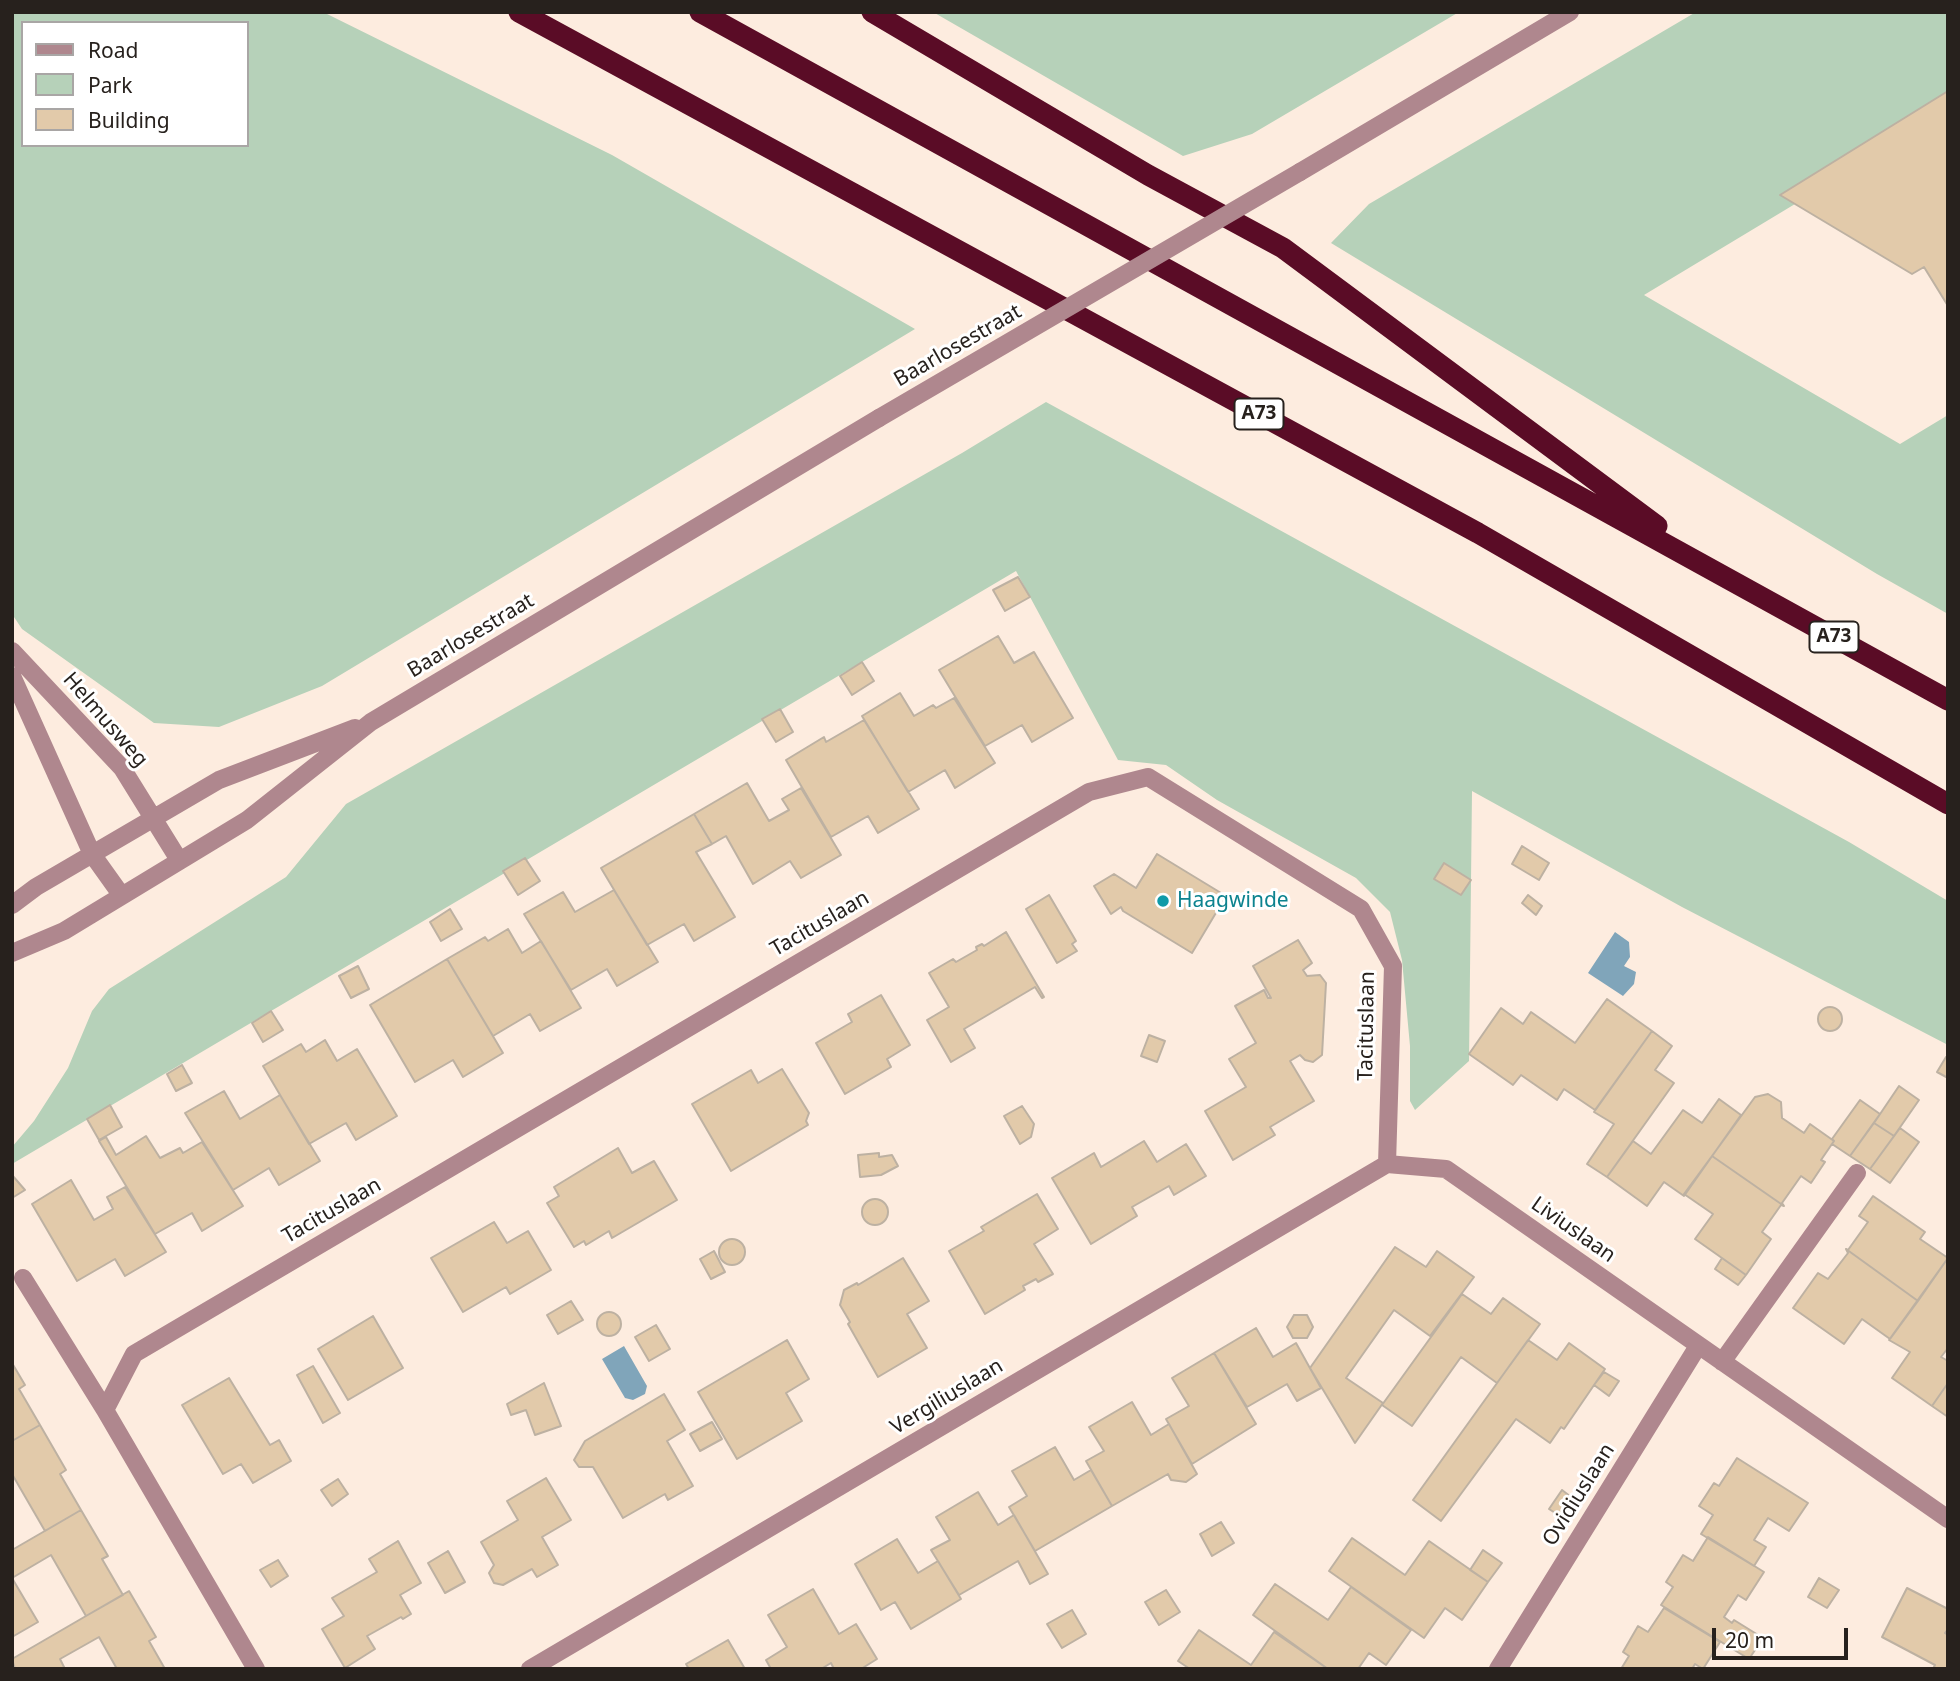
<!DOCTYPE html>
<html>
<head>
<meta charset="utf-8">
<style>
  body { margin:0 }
  #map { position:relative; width:1960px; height:1681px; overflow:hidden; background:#fdecdf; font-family:"Noto Sans",sans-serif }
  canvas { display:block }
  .frame { position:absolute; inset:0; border:14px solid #27211d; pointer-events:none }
  .legend { position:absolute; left:21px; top:21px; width:228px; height:126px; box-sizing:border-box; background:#fff; border:2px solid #a9a6a5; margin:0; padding:9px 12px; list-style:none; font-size:21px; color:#27211d }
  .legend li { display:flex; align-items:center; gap:14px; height:35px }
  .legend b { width:35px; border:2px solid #a9a6a5 }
  .scale { position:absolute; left:1712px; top:1628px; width:136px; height:32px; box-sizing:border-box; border:4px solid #27211d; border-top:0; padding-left:9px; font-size:21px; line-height:24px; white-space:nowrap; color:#27211d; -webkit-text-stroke:5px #fff; paint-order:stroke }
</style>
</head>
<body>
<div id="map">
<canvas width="1960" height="1681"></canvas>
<div class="frame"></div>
<ul class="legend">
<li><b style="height:9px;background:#af878e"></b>Road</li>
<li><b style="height:19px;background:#b6d1b9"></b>Park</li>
<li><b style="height:19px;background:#e2caaa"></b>Building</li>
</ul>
<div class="scale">20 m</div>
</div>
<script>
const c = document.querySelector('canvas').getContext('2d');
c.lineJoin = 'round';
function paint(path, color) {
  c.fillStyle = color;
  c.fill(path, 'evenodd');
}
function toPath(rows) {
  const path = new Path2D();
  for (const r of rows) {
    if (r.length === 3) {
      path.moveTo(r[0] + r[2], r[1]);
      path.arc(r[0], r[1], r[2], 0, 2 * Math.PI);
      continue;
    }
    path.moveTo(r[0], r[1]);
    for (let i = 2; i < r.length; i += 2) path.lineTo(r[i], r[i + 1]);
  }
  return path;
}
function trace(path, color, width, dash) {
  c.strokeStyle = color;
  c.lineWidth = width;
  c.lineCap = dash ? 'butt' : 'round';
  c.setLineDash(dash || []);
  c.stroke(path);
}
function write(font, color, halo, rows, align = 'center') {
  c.font = font + ' "Noto Sans",sans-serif';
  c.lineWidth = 6;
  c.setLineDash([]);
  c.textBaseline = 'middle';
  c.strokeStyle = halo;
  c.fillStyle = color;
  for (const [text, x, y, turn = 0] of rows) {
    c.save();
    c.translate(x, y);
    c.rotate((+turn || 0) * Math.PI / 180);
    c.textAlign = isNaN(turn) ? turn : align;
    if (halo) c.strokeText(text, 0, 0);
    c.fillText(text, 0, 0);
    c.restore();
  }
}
paint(toPath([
  [12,12,323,12,612,155,915,329,322,686,219,727,154,723,22,629,12,614],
  [23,23,247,23,247,145,23,145],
  [933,12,1459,12,1252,134,1183,156],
  [1696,12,1948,12,1948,91,1781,195,1795,204,1644,295,1900,444,1948,415,1948,614,1877,574,1331,243,1369,204],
  [1046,402,1849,842,1948,901,1948,1045,1682,907,1472,791,1469,1061,1415,1110,1410,1101,1410,1046,1402,960,1390,912,1356,878,1217,800,1166,765,1118,760,1016,571,12,1164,12,1147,34,1121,68,1068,92,1011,109,989,286,877,346,804,962,453]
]), '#b6d1b9');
paint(toPath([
  [1615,932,1629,942,1630,957,1624,966,1636,972,1634,984,1623,996,1588,973],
  [624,1346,647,1386,645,1394,633,1400,625,1398,602,1359]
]), '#80a5ba');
const building = toPath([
  [1948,91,1948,306,1924,267,1912,274,1780,195,1948,91],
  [1018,577,1030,597,1005,611,993,590,1018,577],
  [998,636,1014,663,1034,652,1073,718,1032,742,1022,725,985,746,939,670,998,636],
  [862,662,874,681,852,695,840,676,862,662],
  [900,693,914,716,933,705,936,708,954,698,995,763,955,788,945,770,908,792,862,716,900,693],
  [780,709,793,732,776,742,762,719,780,709],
  [864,720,919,809,878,833,868,816,831,837,786,760,824,737,826,742,864,720],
  [747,783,769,821,789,810,782,799,801,788,841,855,801,878,790,861,753,884,726,836,712,844,694,814,747,783],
  [694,814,712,844,696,852,735,917,694,941,684,924,647,945,601,868,694,814],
  [1522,846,1549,863,1539,880,1512,864,1522,846],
  [1157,854,1226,896,1192,953,1123,911,1121,907,1111,914,1094,886,1114,874,1136,888,1157,854],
  [525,858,540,881,518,895,503,871,525,858],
  [1444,863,1471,880,1461,895,1434,879,1444,863],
  [614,890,658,962,617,986,607,969,571,990,524,914,563,892,575,912,614,890],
  [1049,895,1076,941,1072,944,1077,951,1057,963,1026,909,1049,895],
  [1528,895,1542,906,1536,915,1522,903,1528,895],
  [450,909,462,929,441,941,430,922,450,909],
  [508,929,522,953,541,941,581,1008,540,1031,530,1014,493,1036,447,959,485,937,488,941,508,929],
  [1006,932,1044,997,1042,998,1035,987,964,1029,975,1048,951,1062,927,1020,949,1007,929,973,953,959,956,962,977,950,976,947,982,944,984,946,1006,932],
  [1298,940,1312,963,1303,970,1307,976,1320,975,1326,983,1322,1055,1313,1062,1305,1060,1300,1055,1290,1061,1314,1101,1270,1127,1275,1135,1233,1160,1205,1111,1246,1087,1229,1059,1256,1043,1235,1006,1264,990,1268,998,1271,998,1253,966,1298,940],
  [447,959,503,1053,463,1077,453,1060,415,1082,370,1005,447,959],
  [358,966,369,989,351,998,339,976,358,966],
  [881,995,910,1045,887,1059,891,1067,845,1094,816,1043,852,1022,848,1014,881,995],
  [1607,999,1652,1031,1595,1110,1564,1089,1557,1100,1521,1075,1513,1085,1469,1054,1501,1008,1523,1024,1531,1012,1575,1043,1607,999],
  [1830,1019,12],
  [271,1011,283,1030,263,1042,252,1023,271,1011],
  [1652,1031,1672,1046,1655,1070,1674,1083,1607,1177,1587,1164,1614,1124,1594,1112,1652,1031],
  [1149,1035,1165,1041,1157,1062,1141,1056,1149,1035],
  [325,1040,337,1061,357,1049,397,1116,356,1140,346,1123,309,1144,263,1066,301,1044,306,1052,325,1040],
  [1946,1057,1948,1058,1948,1078,1937,1072,1946,1057],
  [182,1065,192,1083,176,1091,167,1074,182,1065],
  [782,1069,809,1113,806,1121,808,1125,731,1171,692,1104,751,1070,758,1083,782,1069],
  [1899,1086,1919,1100,1894,1136,1874,1123,1899,1086],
  [224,1091,240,1119,280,1095,320,1161,279,1185,269,1168,233,1190,185,1113,224,1091],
  [1768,1094,1781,1102,1782,1118,1804,1133,1810,1124,1834,1141,1821,1160,1825,1162,1811,1183,1801,1176,1782,1203,1784,1206,1712,1156,1755,1097,1768,1094],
  [1719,1099,1741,1115,1684,1196,1664,1182,1647,1206,1607,1177,1633,1141,1651,1154,1683,1110,1702,1123,1719,1099],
  [1860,1100,1880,1114,1850,1156,1832,1144,1834,1141,1832,1139,1860,1100],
  [110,1105,122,1127,99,1140,87,1119,110,1105],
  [1022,1106,1034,1124,1031,1137,1020,1144,1004,1116,1022,1106],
  [1874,1123,1894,1136,1870,1169,1850,1156,1874,1123],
  [1900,1128,1919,1142,1890,1183,1870,1169,1900,1128],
  [146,1136,160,1158,180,1148,183,1153,202,1142,243,1206,202,1231,192,1213,155,1234,99,1141,106,1137,116,1155,146,1136],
  [1144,1141,1157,1162,1186,1144,1206,1176,1174,1195,1169,1186,1132,1207,1137,1216,1091,1244,1052,1178,1094,1153,1101,1167,1144,1141],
  [618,1148,632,1173,654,1161,677,1200,612,1238,609,1231,586,1245,584,1241,574,1247,547,1203,559,1196,554,1187,618,1148],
  [879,1153,879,1157,892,1155,898,1166,881,1175,860,1177,858,1155,879,1153],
  [1712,1156,1784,1206,1781,1205,1762,1232,1771,1239,1746,1275,1695,1239,1713,1214,1684,1194,1712,1156],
  [12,1175,25,1190,12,1198,12,1175],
  [71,1180,94,1220,113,1209,107,1197,125,1187,166,1252,125,1276,115,1259,77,1281,32,1204,71,1180],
  [1037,1194,1058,1229,1034,1244,1053,1274,1038,1282,1036,1279,1023,1286,1025,1290,985,1314,949,1251,984,1231,981,1227,1037,1194],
  [1873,1196,1925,1232,1920,1239,1948,1258,1918,1301,1846,1249,1848,1250,1868,1222,1859,1216,1873,1196],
  [875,1212,13],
  [494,1222,507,1243,528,1231,551,1270,510,1294,506,1287,463,1312,431,1258,494,1222],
  [732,1252,13],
  [1395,1247,1426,1267,1437,1251,1474,1277,1430,1336,1394,1310,1346,1378,1383,1403,1355,1443,1310,1368,1395,1247],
  [1846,1249,1918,1301,1890,1339,1862,1319,1844,1344,1793,1308,1818,1273,1828,1279,1848,1253,1846,1249],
  [714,1251,725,1272,711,1279,700,1259,714,1251],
  [903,1258,929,1301,907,1314,927,1348,878,1377,848,1324,850,1322,840,1305,844,1290,857,1283,858,1285,903,1258],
  [1722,1258,1746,1275,1738,1285,1715,1269,1722,1258],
  [1948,1258,1948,1348,1941,1357,1948,1361,1948,1383,1932,1406,1892,1378,1910,1352,1889,1340,1948,1258],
  [1462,1294,1491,1314,1503,1298,1540,1324,1497,1383,1461,1357,1412,1426,1382,1405,1462,1294],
  [571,1301,583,1320,558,1334,547,1315,571,1301],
  [609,1324,12],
  [1294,1315,1307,1315,1313,1327,1307,1338,1293,1338,1287,1327,1294,1315],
  [373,1316,403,1368,348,1400,318,1349,373,1316],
  [656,1325,670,1349,649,1361,635,1337,656,1325],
  [1256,1328,1273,1357,1296,1343,1321,1388,1297,1401,1287,1384,1247,1407,1214,1353,1256,1328],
  [787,1340,809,1379,786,1393,802,1421,737,1459,698,1392,787,1340],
  [1528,1340,1557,1360,1569,1343,1605,1369,1564,1429,1561,1427,1550,1443,1516,1419,1441,1521,1413,1500,1528,1340],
  [1214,1353,1256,1424,1192,1464,1166,1419,1189,1406,1172,1378,1214,1353],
  [12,1363,25,1385,19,1389,40,1425,12,1441,12,1363],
  [313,1366,340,1413,323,1423,297,1375,313,1366],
  [1604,1372,1619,1381,1609,1396,1594,1385,1604,1372],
  [229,1378,270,1445,279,1440,291,1461,253,1483,241,1464,223,1474,182,1405,229,1378],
  [544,1383,561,1426,535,1435,526,1410,511,1415,507,1404,544,1383],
  [1948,1383,1948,1417,1932,1406,1948,1383],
  [664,1394,685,1430,667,1441,693,1486,668,1500,665,1494,623,1518,593,1467,579,1467,574,1460,585,1441,664,1394],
  [1132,1402,1151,1435,1169,1424,1197,1474,1186,1482,1171,1480,1168,1474,1112,1506,1086,1461,1104,1451,1089,1427,1132,1402],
  [712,1422,722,1439,700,1451,690,1434,712,1422],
  [40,1425,66,1470,60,1474,81,1510,45,1531,12,1474,12,1441,40,1425],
  [1055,1447,1074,1480,1091,1470,1112,1506,1035,1551,1009,1507,1027,1496,1012,1471,1055,1447],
  [1737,1458,1808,1503,1789,1531,1768,1518,1754,1540,1766,1547,1754,1566,1701,1534,1713,1515,1699,1506,1714,1483,1719,1486,1737,1458],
  [546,1478,571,1520,542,1537,558,1565,537,1577,532,1569,503,1585,494,1583,489,1573,494,1565,481,1542,518,1520,507,1501,546,1478],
  [338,1479,348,1494,332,1506,321,1490,338,1479],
  [1562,1490,1575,1500,1563,1518,1549,1509,1562,1490],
  [978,1492,998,1525,1014,1515,1048,1574,1030,1584,1018,1561,959,1595,931,1550,950,1540,936,1517,978,1492],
  [81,1510,108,1556,102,1559,123,1595,86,1616,51,1555,12,1578,12,1550,81,1510],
  [1221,1522,1234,1543,1212,1556,1200,1534,1221,1522],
  [1708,1537,1764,1572,1746,1600,1738,1595,1724,1617,1732,1623,1734,1620,1763,1638,1749,1659,1661,1605,1673,1587,1666,1582,1683,1555,1693,1561,1708,1537],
  [1352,1538,1405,1575,1429,1541,1488,1582,1462,1620,1445,1608,1424,1638,1329,1571,1352,1538],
  [897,1539,918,1573,938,1561,961,1599,911,1629,895,1602,881,1610,855,1564,897,1539],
  [398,1541,421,1583,400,1595,411,1614,403,1619,401,1617,367,1636,375,1649,345,1668,322,1629,344,1616,332,1598,377,1572,369,1559,398,1541],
  [1483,1550,1502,1563,1488,1582,1470,1570,1483,1550],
  [448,1551,465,1582,445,1593,428,1563,448,1551],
  [278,1560,288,1576,271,1587,260,1570,278,1560],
  [12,1578,38,1622,12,1637,12,1578],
  [1819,1578,1839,1590,1827,1608,1808,1597,1819,1578],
  [1275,1584,1328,1620,1351,1587,1411,1630,1386,1665,1369,1653,1358,1669,1328,1669,1253,1615,1275,1584],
  [1907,1588,1948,1609,1948,1629,1945,1633,1948,1635,1948,1669,1933,1669,1935,1665,1882,1637,1907,1588],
  [813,1589,839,1634,856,1624,877,1659,861,1669,834,1669,831,1663,821,1669,771,1669,766,1660,787,1647,768,1615,813,1589],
  [1166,1590,1180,1612,1159,1625,1145,1602,1166,1590],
  [129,1591,156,1637,149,1641,165,1669,117,1669,99,1637,60,1659,65,1669,15,1669,12,1659,129,1591],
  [1664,1608,1720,1642,1703,1669,1695,1664,1692,1669,1621,1669,1629,1656,1623,1652,1638,1626,1648,1632,1664,1608],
  [1072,1610,1086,1634,1062,1648,1047,1624,1072,1610],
  [1199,1630,1251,1665,1274,1632,1328,1669,1190,1669,1178,1661,1199,1630],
  [728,1640,745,1669,689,1669,686,1664,728,1640]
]);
paint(building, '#e2caaa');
trace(building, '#bdb1a2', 2);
trace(toPath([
  [1387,1164,1446,1169,1948,1519],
  [23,1278,105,1410,256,1669],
  [1722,1362,1857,1173],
  [105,1410,134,1354,1089,792,1148,777,1361,909,1393,966,1387,1164],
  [530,1669,1387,1164],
  [1498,1669,1698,1346]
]), '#af878e', 18);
trace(toPath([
  [1300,172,1570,12],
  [12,651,122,768,179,860],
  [12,676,92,854,122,896],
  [12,905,36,887,219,780,355,728],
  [12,953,64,931,247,820,371,722,879,418]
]), '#af878e', 18);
trace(toPath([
  [519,12,1478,533,1948,804],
  [700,12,1948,700],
  [872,12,1148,175,1283,248,1657,526]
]), '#5a0c26', 21);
trace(toPath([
  [879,418,1300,172]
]), '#af878e', 18);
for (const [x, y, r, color] of [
  [1163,901,7,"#0f9aa8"]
]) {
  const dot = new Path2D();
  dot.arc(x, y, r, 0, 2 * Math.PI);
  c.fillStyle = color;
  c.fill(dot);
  trace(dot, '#fff', 2.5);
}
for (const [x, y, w] of [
  [1259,414,49],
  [1834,637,49]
]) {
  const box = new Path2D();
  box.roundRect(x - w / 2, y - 15.5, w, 31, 5);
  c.fillStyle = '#fff';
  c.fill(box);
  trace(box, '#27211d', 2);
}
write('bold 19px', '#27211d', null, [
  ["A73",1259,414],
  ["A73",1834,637]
]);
write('21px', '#27211d', '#fff', [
  ["Baarlosestraat",958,346,-30],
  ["Baarlosestraat",471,636,-31],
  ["Helmusweg",105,720,49],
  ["Tacituslaan",820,924,-30],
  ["Tacituslaan",1367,1026,-89],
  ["Tacituslaan",332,1211,-30],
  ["Liviuslaan",1573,1230,35],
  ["Vergiliuslaan",947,1397,-31],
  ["Ovidiuslaan",1579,1495,-58]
]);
write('21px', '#0d838f', '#fff', [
  ["Haagwinde",1177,901]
], 'left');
</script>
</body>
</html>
